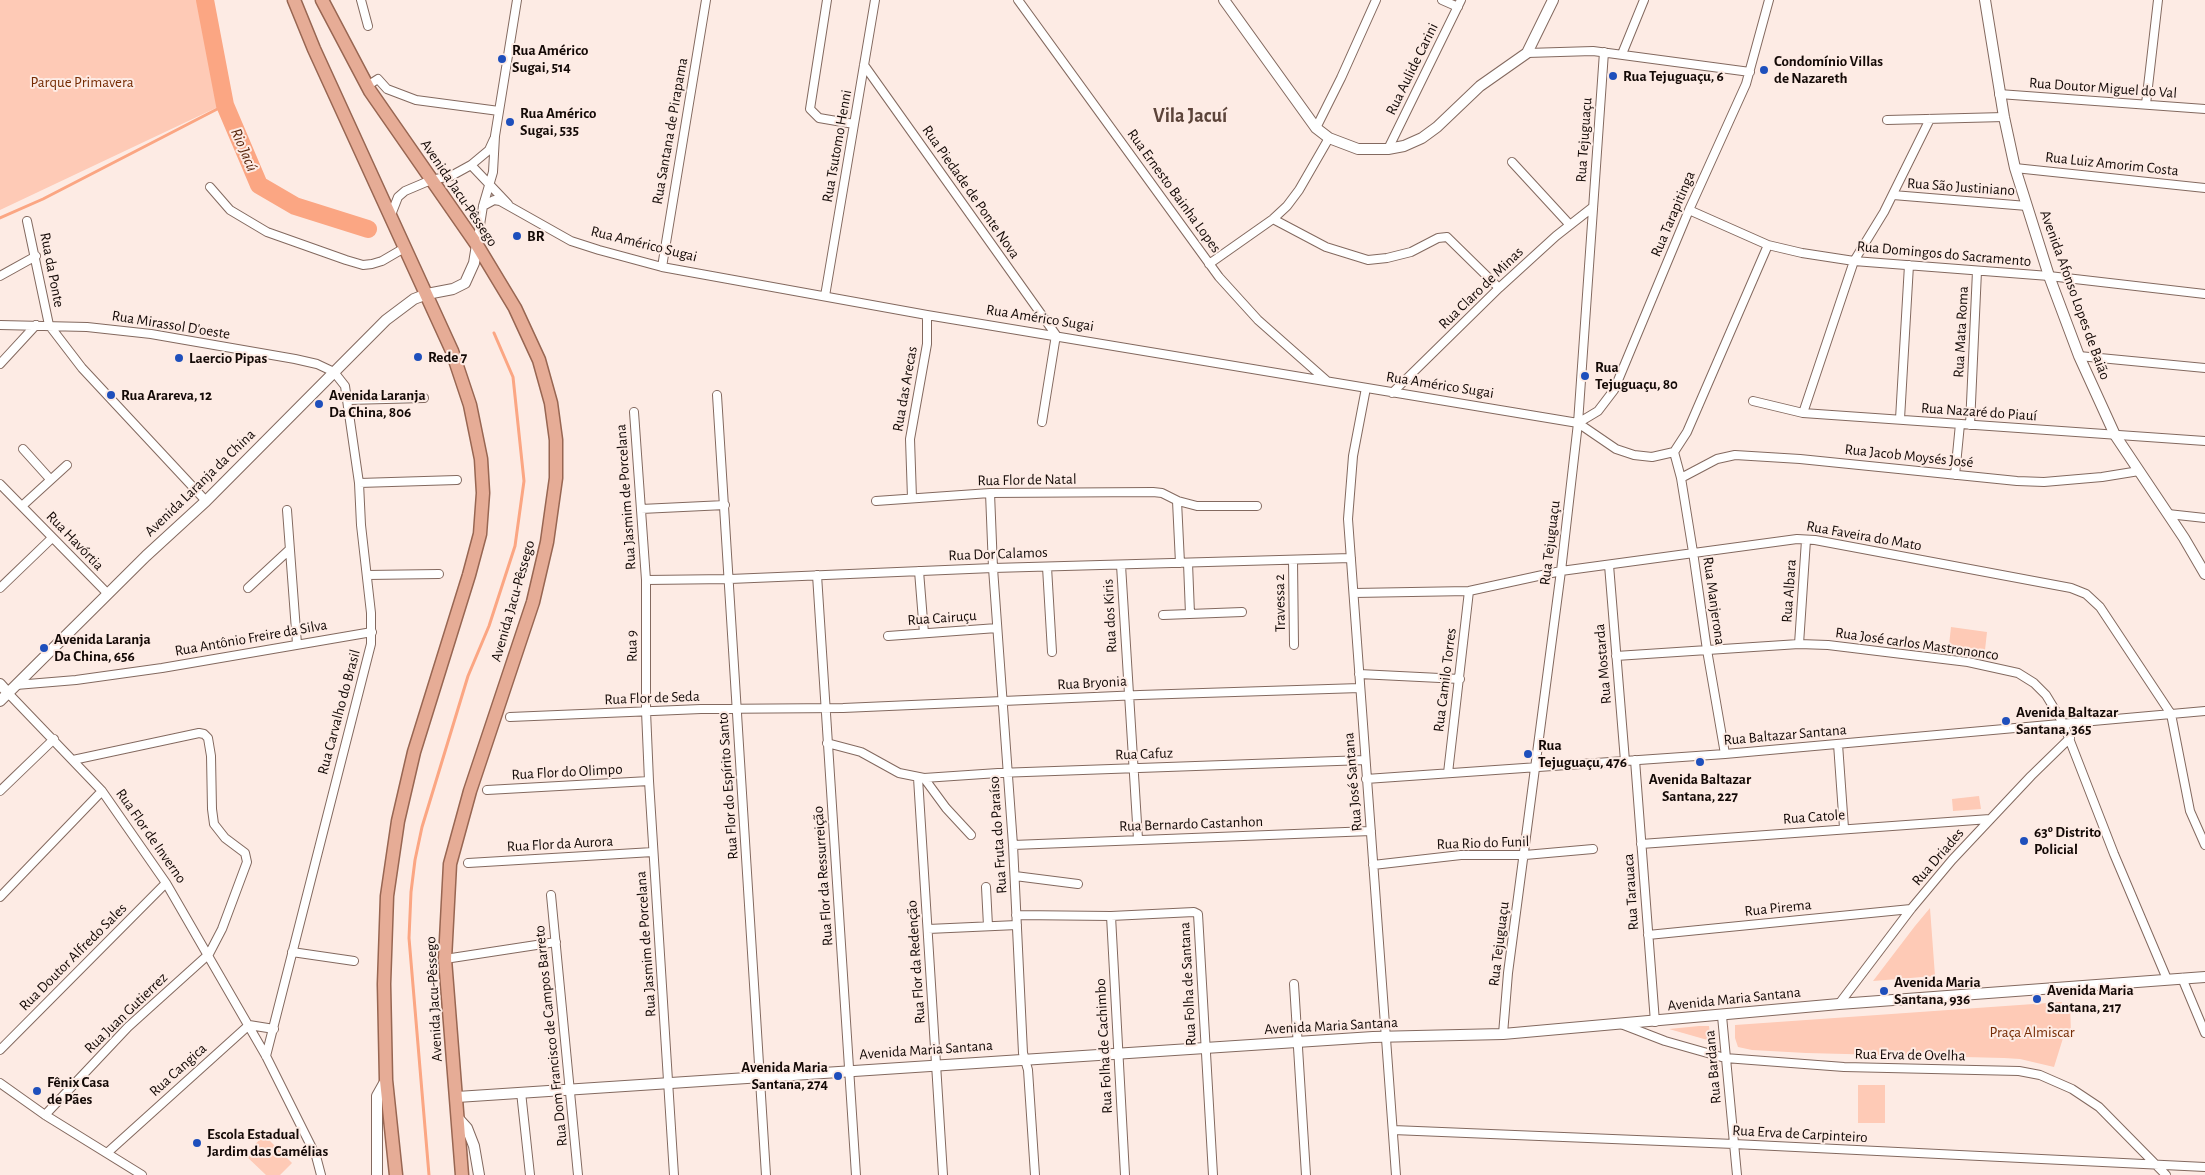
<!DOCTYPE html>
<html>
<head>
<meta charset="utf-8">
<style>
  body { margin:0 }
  canvas { display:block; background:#fdebe4 }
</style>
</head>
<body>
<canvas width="2205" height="1175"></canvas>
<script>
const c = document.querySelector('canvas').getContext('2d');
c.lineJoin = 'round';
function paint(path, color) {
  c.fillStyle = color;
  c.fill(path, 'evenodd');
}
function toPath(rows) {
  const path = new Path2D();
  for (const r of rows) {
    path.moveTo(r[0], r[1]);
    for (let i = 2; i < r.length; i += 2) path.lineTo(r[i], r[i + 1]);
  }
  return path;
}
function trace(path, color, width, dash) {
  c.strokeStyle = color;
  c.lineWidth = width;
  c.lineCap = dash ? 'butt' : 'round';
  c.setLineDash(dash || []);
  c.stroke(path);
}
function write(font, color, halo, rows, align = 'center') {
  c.font = font + ' "Alegreya Sans",sans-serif';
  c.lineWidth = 4;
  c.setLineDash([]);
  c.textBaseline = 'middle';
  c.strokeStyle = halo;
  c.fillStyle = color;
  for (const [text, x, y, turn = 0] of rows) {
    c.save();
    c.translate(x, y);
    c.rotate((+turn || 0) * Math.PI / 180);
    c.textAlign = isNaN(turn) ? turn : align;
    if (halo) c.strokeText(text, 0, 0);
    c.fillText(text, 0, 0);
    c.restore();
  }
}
paint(toPath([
  [0,0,198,0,220,106,0,210],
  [1951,627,1987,632,1985,650,1949,645],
  [1979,796,1981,809,1953,811,1952,799],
  [1930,908,1935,976,1873,981,1915,926],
  [2062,1002,2062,1004,2070,1003,2071,1035,2064,1035,2054,1067,2020,1059,2004,1058,1806,1053,1752,1050,1738,1047,1735,1038,1735,1025],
  [1709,1026,1711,1041,1669,1029,1699,1026],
  [1858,1085,1885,1085,1885,1123,1858,1123],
  [264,1135,292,1163,280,1175,266,1175,245,1155]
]), '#fecab6');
trace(toPath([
  [0,218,43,199,225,105],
  [429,1175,409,938,411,892,415,860,422,827,468,676,489,626,515,546,524,481,513,377,494,333]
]), '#fba683', 3);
trace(toPath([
  [205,0,225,105,259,185,295,206,368,229]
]), '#fba683', 18);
const minor = toPath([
  [361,0,368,26],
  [827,0,810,109,819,118,854,124],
  [1018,0,1219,277,1258,320,1327,381],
  [1442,0,1458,7],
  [1527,53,1593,51,1750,72],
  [1622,54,1644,0],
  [864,65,1056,335,1042,422],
  [367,86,378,79,387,89,416,100,499,111],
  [1999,94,2205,109],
  [2146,104,2158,0],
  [1887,120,2004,117],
  [1316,128,1341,78,1376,0],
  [1388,149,1461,0],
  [1512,162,1570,225],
  [471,165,508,204],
  [2015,168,2205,188],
  [210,187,230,210,267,232,346,260,363,265,372,264,382,261,406,247],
  [1893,195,2027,206],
  [483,206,494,200,500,201,571,241,599,250,662,267,927,315,1578,423,1616,449,1634,455,1652,457,1674,452,1687,432,1768,245],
  [1689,210,1768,245,1802,253,1854,261,2049,276,2205,294],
  [391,215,398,197,405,191,431,180,451,176,471,165,489,150,494,139],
  [1273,219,1326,247,1368,260,1387,258,1411,252,1438,238,1447,237,1499,288],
  [27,221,49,325,82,368,206,501],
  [477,244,483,206,493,172,495,136,517,0],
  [1209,264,1273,219,1287,206,1299,190,1329,138],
  [662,267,706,0],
  [0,276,36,256],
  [825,296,875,0],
  [0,325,87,327,151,334,295,359,317,364,334,372,345,386,359,483,361,525,371,613,371,644,266,1056],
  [2079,356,2205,368],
  [0,364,36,325],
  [1366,388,1353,456,1348,519,1396,1175],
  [1392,393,1499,288,1556,236,1593,207],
  [717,395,766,1175],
  [348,400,424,398],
  [1753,401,1803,413,2205,441],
  [634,412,646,580,646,711,649,781,674,1175],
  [1803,413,1854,261,1884,212,1930,119],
  [1900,419,1909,265],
  [1578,423,1598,411,1614,390,1689,210,1746,84,1769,0],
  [1970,425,1977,271],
  [23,449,50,479],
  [1674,452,1681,478,1693,552,1707,650,1725,754],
  [1955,475,1960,424],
  [1681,478,1717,459,1735,455,1800,459,2017,481,2044,482,2102,477,2139,471],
  [359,483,457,480],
  [0,484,108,594],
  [990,493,993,568,1013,845,1023,1053,1028,1070,1035,1175],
  [912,498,910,439,927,344,927,315],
  [876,501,990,493,1153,492,1162,493,1178,501,1197,506,1257,506],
  [1177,501,1180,563],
  [22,506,67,465],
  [641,509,725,505],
  [287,510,297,644],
  [2168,514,2205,518],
  [1293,560,1294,645],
  [1188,563,1190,614],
  [1121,565,1138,839],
  [1609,565,1625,761],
  [1047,567,1052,652],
  [919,571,924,633],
  [367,575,439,574],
  [817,575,856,1175],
  [646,580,730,579,993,568,1351,558],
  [0,588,52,538],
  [248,588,289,550],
  [1354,593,1469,591,1561,571,1797,539,1815,540,2071,588,2086,594,2100,607,2171,714,2190,811,2205,845],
  [1163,615,1242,612],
  [888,636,997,628],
  [1799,644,1806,540],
  [1616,656,1799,644,1828,645,1968,662,2018,673,2034,683,2046,695,2063,723,2114,854,2167,979],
  [1359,674,1460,679],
  [16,685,76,680,162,668,372,632],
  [8,693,102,791,166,883,266,1056,316,1156,321,1175],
  [510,717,701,709,843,708,1140,695,1360,688],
  [827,743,861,752,899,773,924,778,946,808,971,835],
  [1838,744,1844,828],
  [1635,760,1655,1022],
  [1448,773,1469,591],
  [918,778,943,1175],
  [924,778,998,773,1365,760],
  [1366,779,1725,754,2205,711],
  [487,790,649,781],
  [0,791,54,739],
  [1641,844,1990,819],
  [1013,845,1371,831],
  [468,863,653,852],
  [1373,865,1461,855,1525,855,1593,849],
  [1015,876,1078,884],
  [986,887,988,926],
  [551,895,578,1175],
  [0,897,102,791],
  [1016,915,1111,916,1194,912,1198,914,1213,1175],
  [1111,916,1125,1175],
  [928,929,1017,925],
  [1648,935,1911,909],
  [292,952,354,961],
  [445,959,556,942],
  [2182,978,2205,1033],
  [1294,984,1306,1175],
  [1839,1004,1911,909,1952,860,2031,776,2070,738],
  [1722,1016,1737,1175],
  [1621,1024,1665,1041,1725,1058,1844,1067,2019,1071,2040,1075,2072,1089,2099,1107,2166,1175],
  [1503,1034,1508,973,1561,571,1578,423,1604,52],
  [0,1050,166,883],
  [0,1083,45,1115,142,1175],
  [521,1092,530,1175],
  [45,1115,128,1027,209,954,222,929,247,862,245,853,225,838,214,824,212,809,211,756,208,738,204,734,199,733,73,760],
  [1393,1130,1734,1144,2205,1167],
  [107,1153,249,1025,274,1029]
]);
const tertiary = toPath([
  [1224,0,1316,128,1329,138,1358,149,1388,149,1404,146,1422,138,1437,127,1480,86,1527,53,1553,0],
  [1985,0,2004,117,2015,168,2049,276,2079,356,2115,435,2184,538,2205,574],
  [0,684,8,693],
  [0,701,146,556,206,501,386,320,414,299,427,294,453,289,465,283,474,263,477,245],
  [457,1097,1373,1037,1503,1034,1839,1004,2205,977],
  [458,1118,467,1128,474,1146,479,1175],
  [377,1175,377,1096,386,1080]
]);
const trunk = toPath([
  [294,0,314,49,452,351,470,405,481,459,483,493,480,534,469,575,414,752,398,821,387,896,384,984,386,1080,396,1175],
  [322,0,370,91,477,245,515,308,539,360,551,403,556,440,556,478,547,542,533,602,470,791,450,864,445,959,462,1175]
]);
trace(minor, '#83695f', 10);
trace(tertiary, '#83695f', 12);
trace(trunk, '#986652', 15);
trace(minor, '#fff', 8);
trace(tertiary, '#fff', 10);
trace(trunk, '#e6ac96', 12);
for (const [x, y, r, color] of [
  [502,59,5,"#1e4fbc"],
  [1764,70,5,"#1e4fbc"],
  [1613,76,5,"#1e4fbc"],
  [510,122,5,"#1e4fbc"],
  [517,236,5,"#1e4fbc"],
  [418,357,5,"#1e4fbc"],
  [179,358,5,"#1e4fbc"],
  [1585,376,5,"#1e4fbc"],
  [111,395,5,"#1e4fbc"],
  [319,404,5,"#1e4fbc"],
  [44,648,5,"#1e4fbc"],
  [2006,721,5,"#1e4fbc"],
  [1528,754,5,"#1e4fbc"],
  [1700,762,5,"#1e4fbc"],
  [2024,841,5,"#1e4fbc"],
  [1884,991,5,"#1e4fbc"],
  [2037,999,5,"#1e4fbc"],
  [838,1076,5,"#1e4fbc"],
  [37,1091,5,"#1e4fbc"],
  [197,1143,5,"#1e4fbc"]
]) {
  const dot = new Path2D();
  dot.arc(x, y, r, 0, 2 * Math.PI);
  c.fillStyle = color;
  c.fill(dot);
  trace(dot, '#fdebe4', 2);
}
write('bold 15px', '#130906', '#fdebe4', [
  ["Rua Américo",512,50],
  ["Sugai, 514",512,67],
  ["Condomínio Villas",1774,61],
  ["de Nazareth",1774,78],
  ["Rua Tejuguaçu, 6",1623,76],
  ["Rua Américo",520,113],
  ["Sugai, 535",520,130],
  ["BR",527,236],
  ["Rede 7",428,357],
  ["Laercio Pipas",189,358],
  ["Rua",1595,367],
  ["Tejuguaçu, 80",1595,384],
  ["Rua Arareva, 12",121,395],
  ["Avenida Laranja",329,395],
  ["Da China, 806",329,412],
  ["Avenida Laranja",54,639],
  ["Da China, 656",54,656],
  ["Avenida Baltazar",2016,712],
  ["Santana, 365",2016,729],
  ["Rua",1538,745],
  ["Tejuguaçu, 476",1538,762],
  ["Avenida Baltazar",1700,779,"center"],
  ["Santana, 227",1700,796,"center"],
  ["63º Distrito",2034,832],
  ["Policial",2034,849],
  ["Avenida Maria",1894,982],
  ["Santana, 936",1894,999],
  ["Avenida Maria",2047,990],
  ["Santana, 217",2047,1007],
  ["Avenida Maria",828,1067,"right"],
  ["Santana, 274",828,1084,"right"],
  ["Fênix Casa",47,1082],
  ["de Pães",47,1099],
  ["Escola Estadual",207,1134],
  ["Jardim das Camélias",207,1151]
], 'left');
write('15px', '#130906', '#fdebe4', [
  ["Rua Aulide Carini",1412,69,-64],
  ["Rua Doutor Miguel do Val",2103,88,4],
  ["Rua Santana de Pirapama",670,131,-80],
  ["Rua Tejuguaçu",1584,140,-86],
  ["Rua Tsutomo Henni",837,146,-80],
  ["Rua Luiz Amorim Costa",2112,164,6],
  ["Rua São Justiniano",1961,187,4],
  ["Rua Ernesto Bainha Lopes",1174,191,54],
  ["Rua Piedade de Ponte Nova",971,192,55],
  ["Avenida Jacu-Pêssego",459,193,56],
  ["Rua Tarapitinga",1673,214,-67],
  ["Rua Américo Sugai",644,244,14],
  ["Rua Domingos do Sacramento",1944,254,5],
  ["Rua da Ponte",52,270,79],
  ["Rua Claro de Minas",1481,288,-44],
  ["Avenida Afonso Lopes de Baião",2075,295,70],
  ["Rua Américo Sugai",1040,318,9],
  ["Rua Mirassol D'oeste",171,325,9],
  ["Rua Mata Roma",1961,332,-87],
  ["Rua Américo Sugai",1440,385,9],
  ["Rua das Arecas",905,389,-80],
  ["Rua Nazaré do Piauí",1979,412,4],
  ["Rua Jacob Moysés José",1909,456,6],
  ["Rua Flor de Natal",1027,480,-1],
  ["Avenida Laranja da China",200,483,-44],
  ["Rua Jasmim de Porcelana",626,497,-94],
  ["Rua Faveira do Mato",1864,536,10],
  ["Rua Havórtia",75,541,46],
  ["Rua Tejuguaçu",1550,543,-83],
  ["Rua Dor Calamos",998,554,-2],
  ["Rua Albara",1789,591,-86],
  ["Avenida Jacu-Pêssego",513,601,-74],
  ["Rua Manjerona",1714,601,82],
  ["Travessa 2",1280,603,-91],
  ["Rua dos Kiris",1110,616,-93],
  ["Rua Cairuçu",942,618,-4],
  ["Rua Antônio Freire da Silva",251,638,-10],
  ["Rua José carlos Mastrononco",1917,644,8],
  ["Rua 9",632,646,-91],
  ["Rua Mostarda",1603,664,-95],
  ["Rua Camilo Torres",1445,680,-83],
  ["Rua Bryonia",1092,683,-3],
  ["Rua Flor de Seda",652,698,-2],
  ["Rua Carvalho do Brasil",339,712,-75],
  ["Rua Baltazar Santana",1785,735,-5],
  ["Rua Cafuz",1144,754,-2],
  ["Rua Flor do Olimpo",567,772,-3],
  ["Rua José Santana",1353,782,-95],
  ["Rua Flor do Espírito Santo",728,786,-94],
  ["Rua Catole",1814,817,-4],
  ["Rua Bernardo Castanhon",1191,824,-2],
  ["Rua Fruta do Paraíso",998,835,-94],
  ["Rua Flor de Inverno",151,836,55],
  ["Rua Rio do Funil",1483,843,-2],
  ["Rua Flor da Aurora",560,844,-3],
  ["Rua Driades",1938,857,-49],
  ["Rua Flor da Ressurreição",823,876,-94],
  ["Rua Tarauaca",1631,892,-94],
  ["Rua Pirema",1778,908,-6],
  ["Rua Jasmim de Porcelana",646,944,-94],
  ["Rua Tejuguaçu",1499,944,-83],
  ["Rua Doutor Alfredo Sales",73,957,-45],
  ["Rua Flor da Redenção",916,962,-94],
  ["Rua Folha de Santana",1188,984,-93],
  ["Avenida Jacu-Pêssego",434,999,-93],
  ["Avenida Maria Santana",1734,999,-6],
  ["Rua Juan Gutierrez",126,1013,-44],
  ["Avenida Maria Santana",1331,1026,-3],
  ["Rua Dom Francisco de Campos Barreto",551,1036,-96],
  ["Rua Folha de Cachimbo",1104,1046,-93],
  ["Avenida Maria Santana",926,1050,-4],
  ["Rua Erva de Ovelha",1910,1055,1],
  ["Rua Bardana",1713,1067,-95],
  ["Rua Cangica",178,1070,-42],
  ["Rua Erva de Carpinteiro",1800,1134,3]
]);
write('15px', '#752c04', '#fdebe4', [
  ["Parque Primavera",82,82],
  ["Praça Almiscar",2032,1032]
]);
write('italic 16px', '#521e05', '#fdebe4', [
  ["Rio Jacú",244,150,67]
]);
write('bold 20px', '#5c443a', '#fdebe4', [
  ["Vila Jacuí",1190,116]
]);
</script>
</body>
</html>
